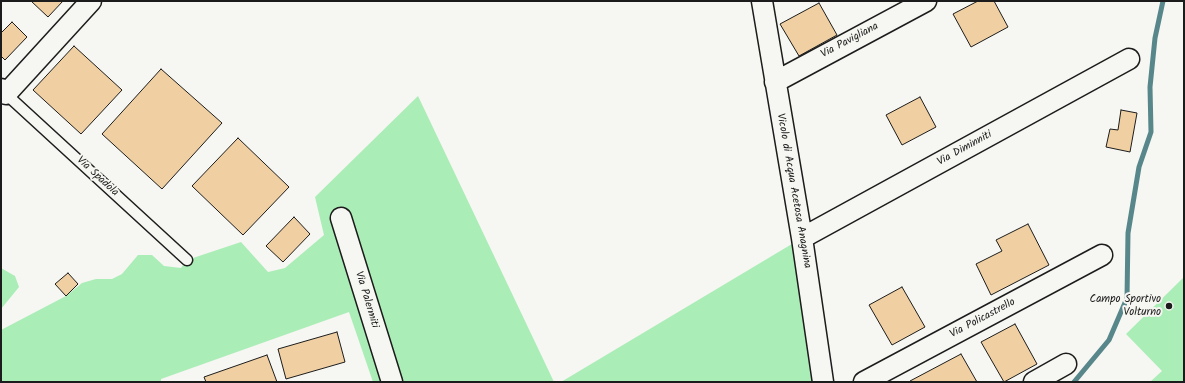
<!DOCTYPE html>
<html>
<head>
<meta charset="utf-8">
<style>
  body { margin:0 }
  #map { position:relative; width:1185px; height:383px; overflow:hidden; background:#f6f6f2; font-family:Kalam,sans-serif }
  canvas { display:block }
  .frame { position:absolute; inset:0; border:2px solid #1c1c1c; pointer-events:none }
</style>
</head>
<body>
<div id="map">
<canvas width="1185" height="383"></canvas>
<div class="frame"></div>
</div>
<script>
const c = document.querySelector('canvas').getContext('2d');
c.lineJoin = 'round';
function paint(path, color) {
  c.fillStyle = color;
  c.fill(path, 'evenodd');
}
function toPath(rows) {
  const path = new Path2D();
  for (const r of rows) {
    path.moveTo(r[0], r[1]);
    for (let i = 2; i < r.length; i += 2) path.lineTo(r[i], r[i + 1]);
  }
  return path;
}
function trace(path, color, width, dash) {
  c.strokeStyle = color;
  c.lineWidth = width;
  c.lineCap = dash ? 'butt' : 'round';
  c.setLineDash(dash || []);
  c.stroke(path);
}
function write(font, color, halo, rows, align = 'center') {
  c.font = font + ' Kalam,sans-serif';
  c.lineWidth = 4;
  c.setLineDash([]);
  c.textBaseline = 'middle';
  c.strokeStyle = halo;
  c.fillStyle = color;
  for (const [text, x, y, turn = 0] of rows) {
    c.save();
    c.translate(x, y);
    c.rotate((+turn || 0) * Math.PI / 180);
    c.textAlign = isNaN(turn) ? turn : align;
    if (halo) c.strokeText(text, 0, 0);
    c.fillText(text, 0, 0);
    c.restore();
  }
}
paint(toPath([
  [418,96,554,382,373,382,349,312,161,379,161,382,1,382,1,330,66,296,82,283,96,279,112,279,122,274,138,255,152,255,164,266,181,268,187,260,241,242,268,272,285,268,324,235,315,197],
  [802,238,823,382,561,382],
  [1,268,15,276,19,287,1,309],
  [1184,277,1184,382,1150,382,1162,371,1126,334]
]), '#aaedb6');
trace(toPath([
  [1074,382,1109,340,1127,298,1128,233,1139,167,1151,132,1150,87,1155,38,1163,1]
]), '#57878a', 5);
const building = toPath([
  [31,1,63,1,48,17,31,1],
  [978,1,994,1,1008,27,971,47,953,14,978,1],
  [819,3,837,35,799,56,780,24,819,3],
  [12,22,27,37,5,60,1,56,1,33,12,22],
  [74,46,122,90,81,134,33,90,74,46],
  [161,69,222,123,162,189,102,134,161,69],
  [920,97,936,127,902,145,886,115,920,97],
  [1121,110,1137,113,1130,152,1106,147,1110,129,1118,130,1121,110],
  [238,138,289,187,243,235,192,186,238,138],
  [294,217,310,234,283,262,266,246,294,217],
  [1028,224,1049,265,991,295,976,264,1002,251,996,240,1028,224],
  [68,273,78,284,66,296,55,284,68,273],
  [902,287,925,327,892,345,869,305,902,287],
  [1015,324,1037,364,1004,382,981,342,1015,324],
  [337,332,345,362,286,379,278,349,337,332],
  [961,354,977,382,910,382,910,381,961,354],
  [267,355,277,382,206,382,204,377,267,355]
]);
paint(building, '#f0d0a2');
trace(building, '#1c1c1c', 1);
const service = toPath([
  [6,94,187,260]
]);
const minor = toPath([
  [762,1,802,238,823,382],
  [775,82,926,1],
  [1,89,6,94,91,1],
  [341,218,392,382],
  [802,238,1129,59],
  [864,382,1102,255],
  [1034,382,1066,364]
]);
trace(service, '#1c1c1c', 13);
trace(minor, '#1c1c1c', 23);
trace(service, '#f6f6f2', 10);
trace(minor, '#f6f6f2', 20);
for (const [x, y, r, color] of [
  [1169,306,4,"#1c1c1c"]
]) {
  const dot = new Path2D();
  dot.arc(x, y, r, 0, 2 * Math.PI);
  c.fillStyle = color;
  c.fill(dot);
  trace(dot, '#f6f6f2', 1.5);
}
write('11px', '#1c1c1c', '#f6f6f2', [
  ["Via Pavigliana",850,41,-28],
  ["Via Diminniti",965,149,-29],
  ["Via Spadola",97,177,43],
  ["Vicolo di Acqua Acetosa Anagnina",793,191,80],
  ["Via Palermiti",366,300,73],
  ["Via Policastrello",983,319,-28]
]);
write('11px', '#1c1c1c', '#f6f6f2', [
  ["Campo Sportivo",1161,300],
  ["Volturno",1161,313]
], 'right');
</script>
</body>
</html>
